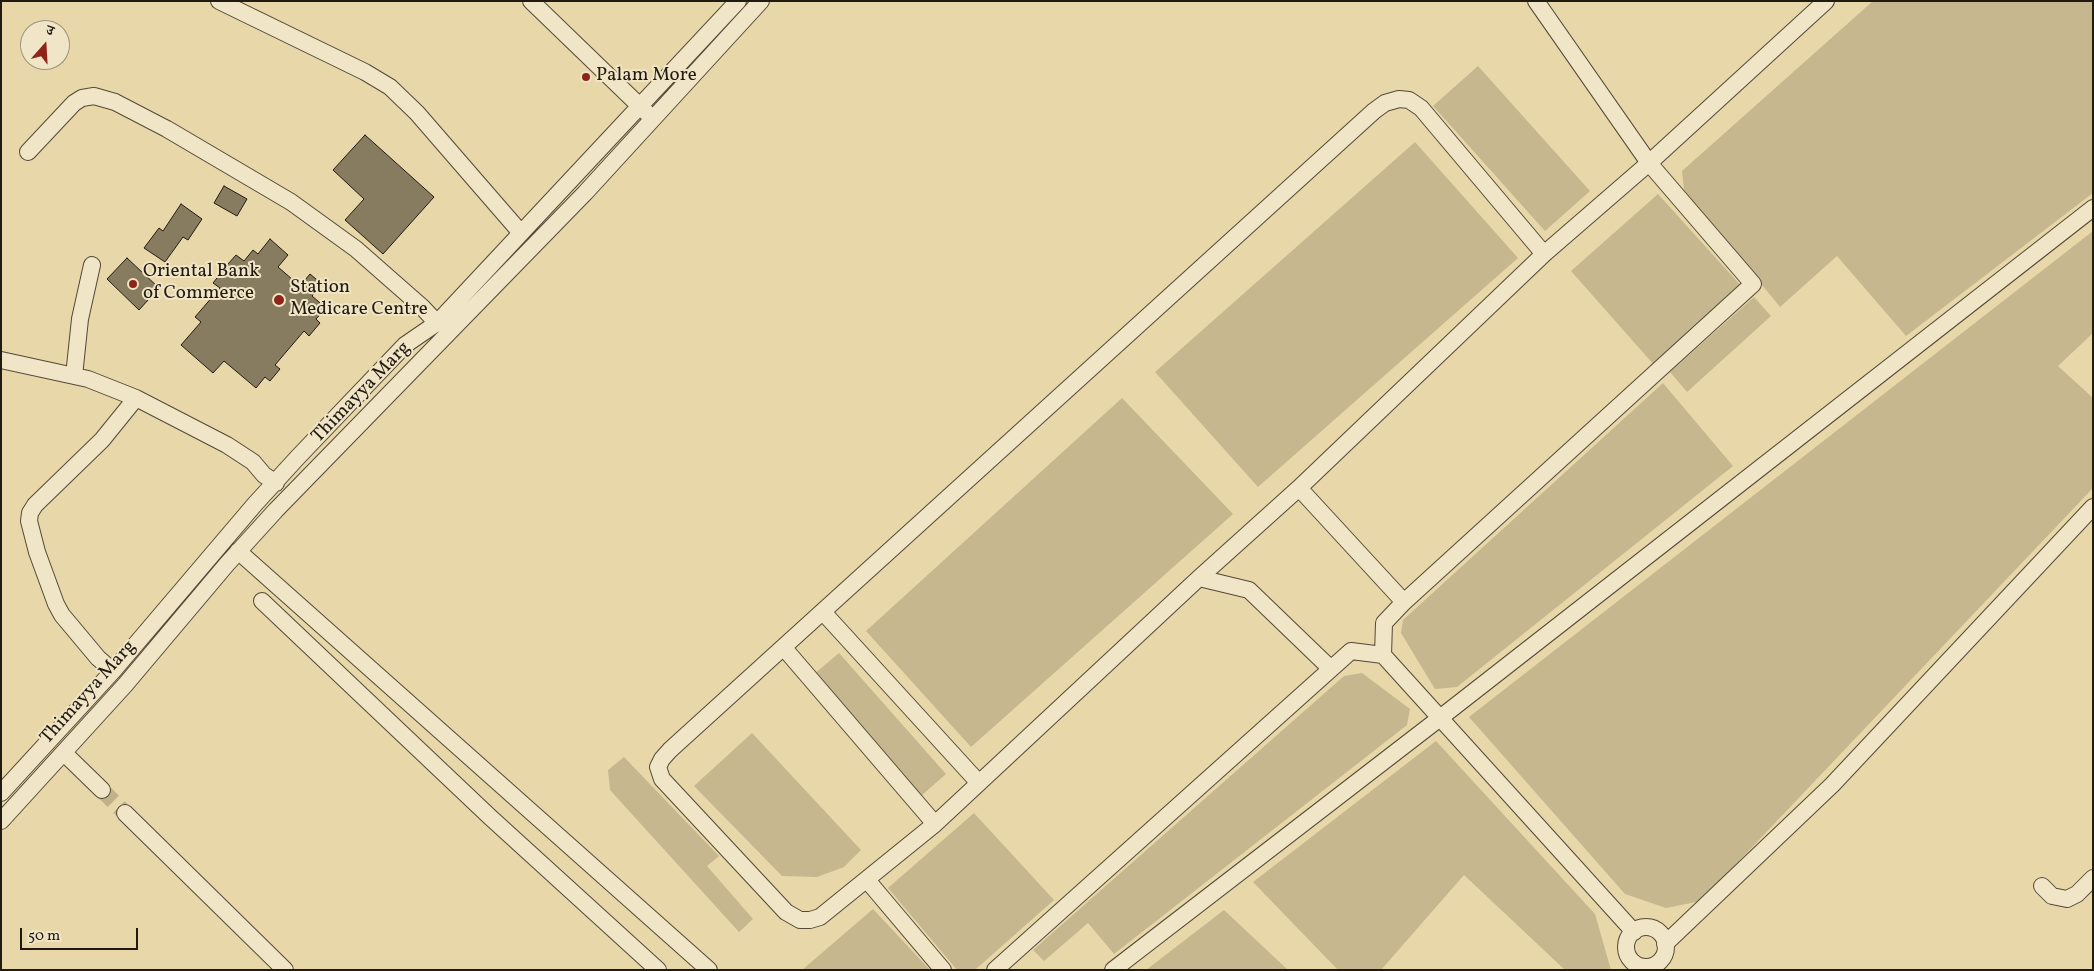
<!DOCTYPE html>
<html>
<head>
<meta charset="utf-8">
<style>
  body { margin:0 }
  #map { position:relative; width:2094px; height:971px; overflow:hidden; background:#e8d7a8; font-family:Vollkorn,"Noto Serif Devanagari",serif }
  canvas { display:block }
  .frame { position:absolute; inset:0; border:2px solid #211a11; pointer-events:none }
  .north { position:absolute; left:20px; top:20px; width:50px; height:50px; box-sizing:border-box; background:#f0e5c6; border:1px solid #9d947e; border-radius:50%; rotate:19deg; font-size:14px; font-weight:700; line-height:20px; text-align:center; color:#211a11 }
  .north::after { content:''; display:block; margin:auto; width:18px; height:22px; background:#8f2418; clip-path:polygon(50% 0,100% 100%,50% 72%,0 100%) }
  .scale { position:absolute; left:20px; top:928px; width:118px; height:22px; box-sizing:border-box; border:2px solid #211a11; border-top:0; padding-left:6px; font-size:15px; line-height:18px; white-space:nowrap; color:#211a11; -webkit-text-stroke:4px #f0e5c6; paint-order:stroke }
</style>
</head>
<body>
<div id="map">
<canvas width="2094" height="971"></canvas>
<div class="frame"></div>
<div class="north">उ</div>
<div class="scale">50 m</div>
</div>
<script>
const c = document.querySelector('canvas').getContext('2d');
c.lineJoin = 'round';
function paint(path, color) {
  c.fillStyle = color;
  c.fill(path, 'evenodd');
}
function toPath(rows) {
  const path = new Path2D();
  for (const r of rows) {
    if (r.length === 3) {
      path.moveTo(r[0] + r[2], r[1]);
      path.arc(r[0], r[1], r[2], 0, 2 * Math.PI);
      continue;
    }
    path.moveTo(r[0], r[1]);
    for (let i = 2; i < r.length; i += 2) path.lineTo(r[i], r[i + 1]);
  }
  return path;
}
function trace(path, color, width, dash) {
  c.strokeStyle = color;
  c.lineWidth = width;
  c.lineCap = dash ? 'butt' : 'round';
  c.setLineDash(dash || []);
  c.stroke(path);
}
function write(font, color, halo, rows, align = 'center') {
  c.font = font + ' Vollkorn,serif';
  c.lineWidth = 4;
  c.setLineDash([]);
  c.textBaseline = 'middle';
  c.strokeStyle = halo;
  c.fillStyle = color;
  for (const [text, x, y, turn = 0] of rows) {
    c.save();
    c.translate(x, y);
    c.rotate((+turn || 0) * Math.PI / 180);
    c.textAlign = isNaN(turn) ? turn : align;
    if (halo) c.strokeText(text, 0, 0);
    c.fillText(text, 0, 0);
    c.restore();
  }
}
paint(toPath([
  [1873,1,2093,1,2093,193,1906,336,1837,256,1780,307,1684,190,1682,171],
  [1478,66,1590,191,1545,231,1433,106],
  [1415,142,1518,258,1258,487,1155,372],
  [1658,194,1743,288,1655,366,1571,271],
  [2093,231,2093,333,2058,366,2093,398,2093,488,1701,901,1666,908,1625,894,1469,717],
  [1754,297,1771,316,1687,392,1670,372],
  [1663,383,1733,466,1457,687,1435,689,1401,633,1403,620],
  [1122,398,1233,514,971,747,866,631],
  [839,653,946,774,921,796,814,674],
  [1362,673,1410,709,1407,725,1114,954,1088,923,1044,961,1033,950,1344,676],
  [752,733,861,850,844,867,817,877,782,876,694,786],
  [1436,741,1595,914,1611,970,1565,970,1464,875,1381,970,1338,970,1253,882],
  [624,757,719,856,707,866,753,919,739,932,610,790,608,770],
  [974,813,1054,900,976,969,957,970,888,888],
  [873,909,930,970,802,970],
  [1224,910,1288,970,1146,970]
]), '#c6b78e');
const building = toPath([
  [365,135,434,197,383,254,345,220,364,199,333,170,365,135],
  [224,186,247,199,237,216,214,203,224,186],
  [181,204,202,219,188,240,183,237,165,262,144,248,159,228,163,231,181,204],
  [270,239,288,255,278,267,300,286,310,274,322,284,312,296,326,308,316,319,320,323,309,336,304,331,275,365,280,369,270,381,265,377,256,388,224,361,213,373,181,345,201,322,195,317,220,288,213,283,228,264,236,255,244,261,253,250,258,254,270,239],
  [127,258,159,288,139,310,107,279,127,258]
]);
paint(building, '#887c60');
trace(building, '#211a11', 1);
trace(toPath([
  [102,790,125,813]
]), '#c0b18a', 16, [16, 8]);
const minor = toPath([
  [219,1,365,72,390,87,417,113,521,233],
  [531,1,648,114],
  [28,152,74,103,82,98,94,96,115,102,167,129,291,202,356,249,422,307,437,323],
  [1544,254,1421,108,1409,100,1399,99,1385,103,1374,111,670,750,662,759,658,767,662,779,786,912,800,920,810,920,820,917,935,824,1199,578,1299,488,1544,254,1649,163,1826,1],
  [1,360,88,379,136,398,227,445,253,462,264,475,276,483],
  [74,376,80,319,92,265],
  [1299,488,1404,602],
  [238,551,709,970],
  [1199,578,1249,590,1330,668],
  [262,601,490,817,658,970],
  [823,612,979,783],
  [784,648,935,824],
  [1383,655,1634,932],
  [113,671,98,658,62,615,56,604,37,552,29,521,30,513,35,505,102,440,136,398],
  [64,753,102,790],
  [1,793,113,671,255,504,298,457,405,345,437,323,738,1],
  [125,813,285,970],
  [1,821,125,685,227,564,276,510,585,193,761,1],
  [867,880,943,970],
  [2042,886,2052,896,2067,899,2077,894,2093,878],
  [1646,947,20],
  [1665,944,1832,785,2093,507],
  [995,970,1351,651,1383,655,1384,623,1404,602,1753,284,1649,163,1536,1],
  [1113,970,1440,718,2093,208]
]);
trace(minor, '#534937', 18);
trace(minor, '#f0e5c6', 16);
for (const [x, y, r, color] of [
  [586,77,5,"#8f2418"],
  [133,284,5,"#8f2418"],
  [279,300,6,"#8f2418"]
]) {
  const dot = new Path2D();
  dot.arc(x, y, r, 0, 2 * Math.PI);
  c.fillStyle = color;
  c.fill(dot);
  trace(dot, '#f0e5c6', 2);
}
write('19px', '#211a11', '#f0e5c6', [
  ["Palam More",596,77],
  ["Oriental Bank",143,273],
  ["of Commerce",143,295],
  ["Station",290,289],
  ["Medicare Centre",290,311]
], 'left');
write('19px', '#211a11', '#f0e5c6', [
  ["Thimayya Marg",362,393,-46],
  ["Thimayya Marg",89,693,-48]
]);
</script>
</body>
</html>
